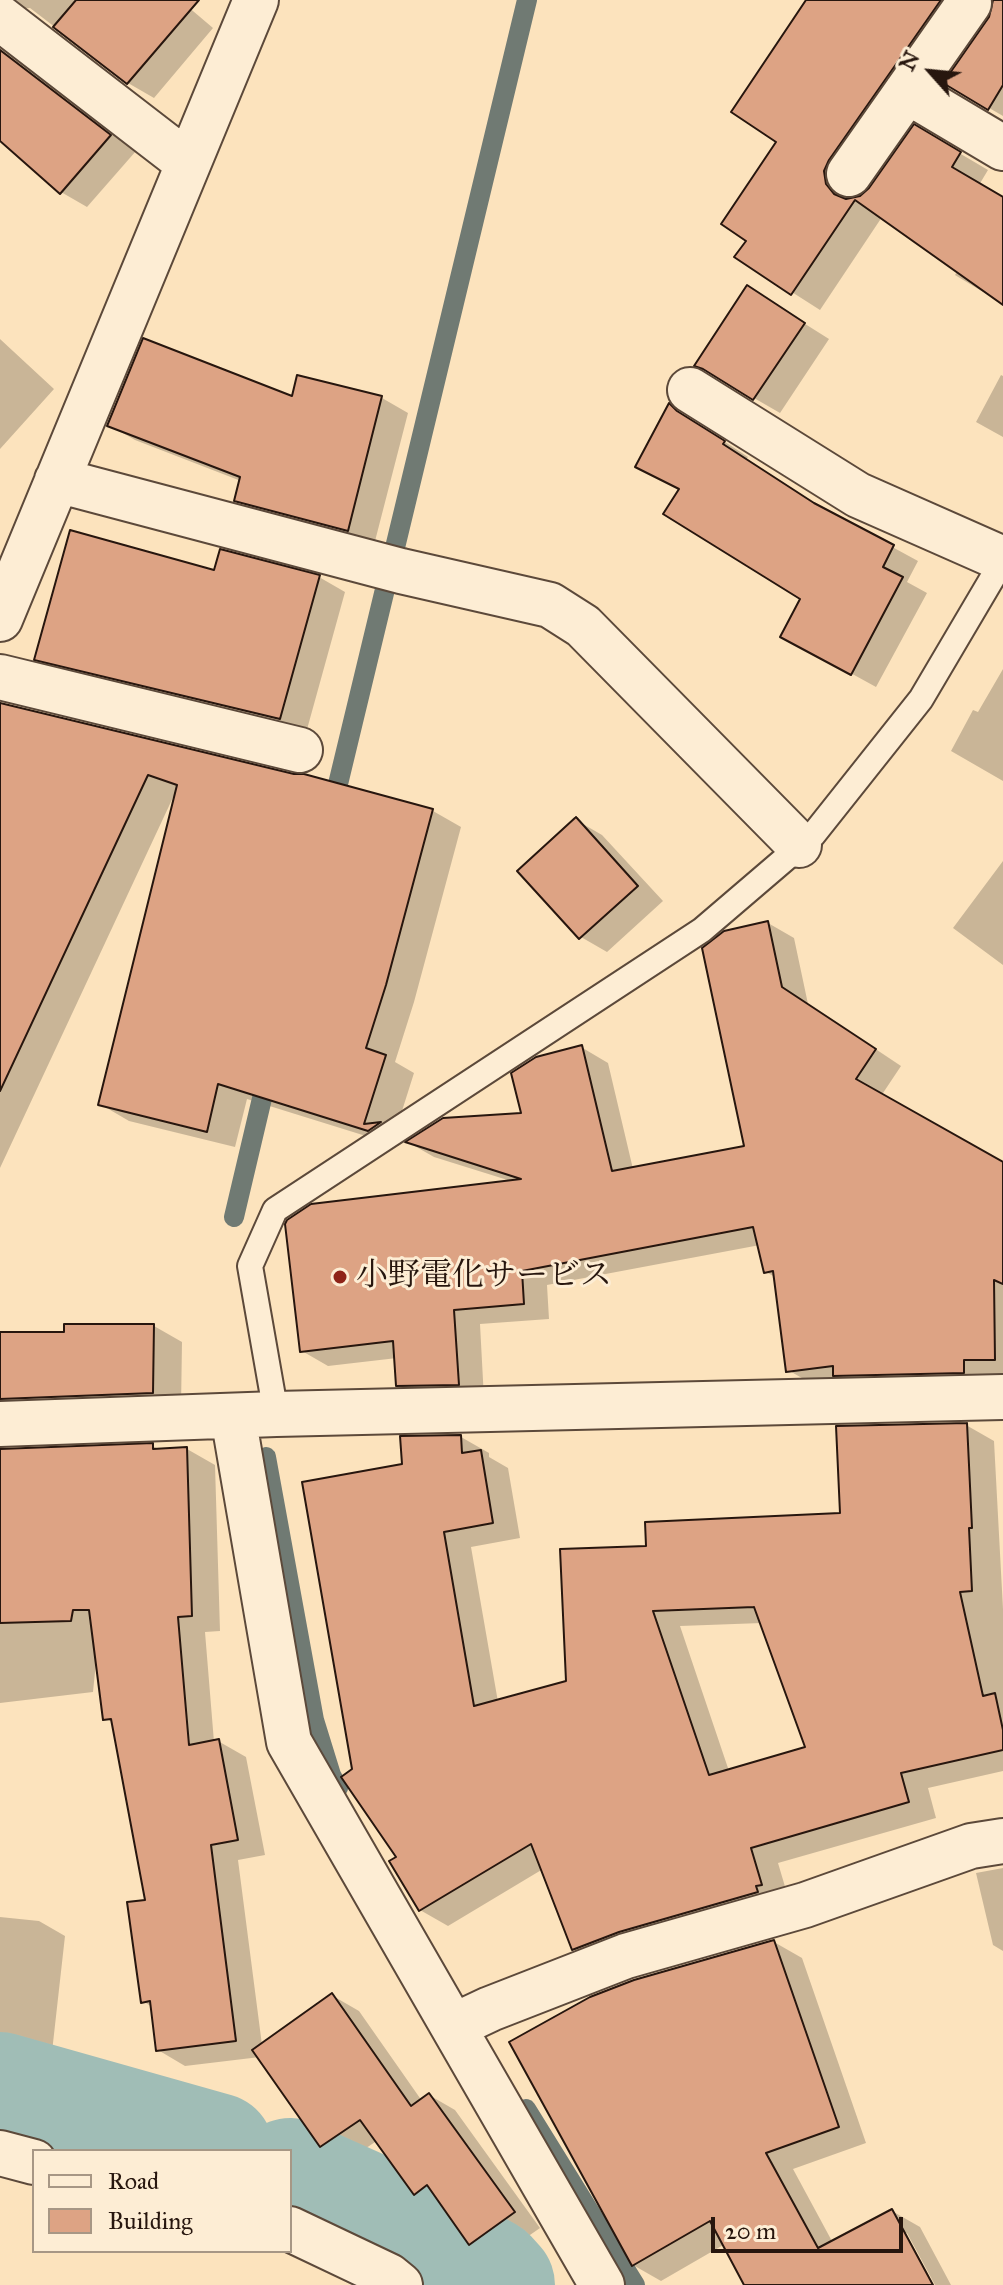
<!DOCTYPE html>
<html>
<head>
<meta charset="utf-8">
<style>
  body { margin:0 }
  #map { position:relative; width:1003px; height:2285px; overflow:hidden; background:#fce3bd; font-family:"IM FELL Great Primer",serif }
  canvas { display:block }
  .legend { position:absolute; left:32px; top:2149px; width:260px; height:104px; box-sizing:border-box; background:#fdedd4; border:2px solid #a79785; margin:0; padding:10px 14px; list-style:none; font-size:24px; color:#27160e }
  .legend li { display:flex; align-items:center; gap:16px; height:40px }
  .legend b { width:40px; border:2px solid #a79785 }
  .north { position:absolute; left:891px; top:32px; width:80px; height:80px; -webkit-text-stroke:6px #fdedd4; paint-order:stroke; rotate:297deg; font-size:22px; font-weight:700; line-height:32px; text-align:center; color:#27160e }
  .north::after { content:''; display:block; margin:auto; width:28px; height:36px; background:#27160e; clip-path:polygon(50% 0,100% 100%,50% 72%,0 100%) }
  .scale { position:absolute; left:711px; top:2217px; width:192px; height:36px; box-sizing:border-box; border:4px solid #27160e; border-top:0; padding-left:10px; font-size:24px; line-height:28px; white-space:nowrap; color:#27160e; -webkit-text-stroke:6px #fdedd4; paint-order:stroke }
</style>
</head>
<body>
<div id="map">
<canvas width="1003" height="2285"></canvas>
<ul class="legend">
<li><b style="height:10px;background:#fdedd4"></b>Road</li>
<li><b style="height:22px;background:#dda384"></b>Building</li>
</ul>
<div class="north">N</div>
<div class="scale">20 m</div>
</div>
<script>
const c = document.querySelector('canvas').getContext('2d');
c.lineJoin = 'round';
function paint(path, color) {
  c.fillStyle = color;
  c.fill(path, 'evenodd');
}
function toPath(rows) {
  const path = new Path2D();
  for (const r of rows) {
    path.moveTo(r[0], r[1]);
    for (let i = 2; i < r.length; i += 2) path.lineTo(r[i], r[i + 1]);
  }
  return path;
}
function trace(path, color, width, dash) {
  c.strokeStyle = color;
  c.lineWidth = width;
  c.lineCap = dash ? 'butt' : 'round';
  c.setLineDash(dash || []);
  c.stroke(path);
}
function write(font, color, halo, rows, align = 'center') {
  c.font = font + ' "IM FELL Great Primer","Noto Serif JP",serif';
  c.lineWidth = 6;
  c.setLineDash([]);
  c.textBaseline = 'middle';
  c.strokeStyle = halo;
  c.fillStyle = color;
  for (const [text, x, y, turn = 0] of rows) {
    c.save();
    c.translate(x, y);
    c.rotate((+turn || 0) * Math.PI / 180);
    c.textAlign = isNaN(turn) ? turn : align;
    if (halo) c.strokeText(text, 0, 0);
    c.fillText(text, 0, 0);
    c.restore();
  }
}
paint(toPath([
  [0,0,180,0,213,28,154,98,128,83,30,8,18,9,3,45,10,55,136,151,87,207,61,192,0,138],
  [823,0,982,0,852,189,854,200,871,190,915,127,988,170,979,185,1003,199,1003,304,955,275,958,270,882,217,820,310,737,257,749,240],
  [995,0,1003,0,1003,116,946,83,991,18],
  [748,288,829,339,780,413,754,398],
  [0,339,54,389,0,449],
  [1001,375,1003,376,1003,437,976,422],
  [299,377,382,398,408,413,374,545,262,515,236,500,241,481,135,440,109,425,293,399],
  [670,406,748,457,746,460,828,512,918,561,907,582,927,593,876,687,805,648,803,599,681,489],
  [216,572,319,577,345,592,306,733,62,674,36,659],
  [1003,669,1003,781,951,751,973,710,978,712],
  [0,721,304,776,433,811,461,827,414,1002,395,1062,414,1073,395,1133,410,1141,523,1114,581,1047,608,1063,633,1169,747,1147,768,923,794,938,808,1004,901,1066,881,1096,1003,1164,1003,1374,989,1374,990,1387,814,1385,788,1370,775,1277,766,1272,760,1245,547,1285,549,1319,480,1324,484,1399,425,1400,398,1385,397,1358,328,1366,302,1351,514,1182,434,1157,406,1141,398,1146,247,1099,235,1147,129,1121,100,1104,176,791,0,1168],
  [576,820,602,835,663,901,607,952,581,937,520,872],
  [1003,861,1003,965,953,928],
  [154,1326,182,1342,181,1408,2,1443,5,1451,152,1446,161,1450,187,1449,215,1465,220,1631,205,1632,214,1742,218,1741,246,1757,265,1855,238,1860,262,2045,333,1996,359,2011,422,2101,429,2095,455,2110,540,2228,497,2258,471,2243,444,2206,442,2208,416,2193,378,2140,347,2161,321,2146,260,2057,185,2066,158,2050,152,2007,143,2001,147,1901,114,1723,105,1718,96,1662,93,1692,0,1703,0,1334,66,1334],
  [966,1425,994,1441,1003,1609,1003,1771,928,1788,936,1818,778,1863,789,1900,601,1965,574,1949,543,1869,448,1926,420,1910,399,1857,354,1770,404,1466,461,1437,489,1453,489,1457,508,1468,520,1538,471,1547,498,1702,568,1683,648,1548,842,1515],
  [762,1623,808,1748,729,1771,680,1626],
  [1003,1868,1003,1951,993,1945,976,1873],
  [0,1917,39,1921,65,1936,52,2052,0,2047],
  [774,1942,802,1958,866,2143,793,2169,833,2243,892,2211,920,2227,951,2285,935,2285,907,2233,902,2233,931,2285,747,2285,725,2244,661,2281,633,2265]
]), '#0003');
trace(toPath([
  [332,809,527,0],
  [234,1217,268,1073],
  [266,1457,314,1720,331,1775,338,1788],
  [526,2109,635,2285]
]), '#707a73', 20);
trace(toPath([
  [0,2090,216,2151],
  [290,2176,397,2224,488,2275,497,2285]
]), '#a0bdb6', 116);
const building = toPath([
  [76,0,199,0,127,84,53,27,76,0],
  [806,0,941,0,829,160,824,171,826,184,834,194,846,199,860,196,869,188,914,124,961,152,952,167,1003,197,1003,305,855,200,791,295,734,257,746,241,721,224,776,142,731,112,806,0],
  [993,0,1003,0,1003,85,988,110,943,83,989,17,993,0],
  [0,50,111,135,60,194,0,141,0,50],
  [747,285,805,323,753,400,703,369,694,366,747,285],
  [143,338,292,396,297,375,382,396,348,531,234,501,240,477,107,426,143,338],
  [669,403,677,411,725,441,723,444,814,503,894,545,883,567,903,577,851,675,780,637,800,599,663,514,679,489,635,467,669,403],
  [70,530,214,570,220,549,320,575,280,719,34,660,70,530],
  [0,703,294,774,304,774,433,809,386,985,366,1048,386,1055,364,1124,381,1122,368,1131,218,1084,207,1132,98,1105,177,785,148,775,0,1091,0,703],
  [576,817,638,886,579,939,517,871,576,817],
  [768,921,782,987,876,1049,856,1079,1003,1162,1003,1284,994,1280,995,1360,964,1360,964,1373,833,1376,833,1366,786,1372,773,1271,764,1273,753,1227,522,1271,524,1304,454,1310,459,1385,396,1386,393,1341,300,1352,285,1224,287,1220,311,1204,521,1179,405,1142,443,1118,521,1113,511,1073,536,1057,582,1045,612,1171,744,1146,702,948,724,931,768,921],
  [64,1324,154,1324,153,1393,0,1399,0,1332,64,1332,64,1324],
  [967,1423,972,1528,969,1528,972,1591,960,1592,983,1696,995,1693,1003,1730,1003,1750,901,1773,909,1802,751,1848,762,1885,756,1886,758,1892,619,1932,572,1950,531,1844,419,1911,389,1861,396,1857,341,1777,352,1769,302,1482,402,1464,400,1436,461,1435,462,1453,481,1450,493,1523,444,1532,474,1706,566,1681,560,1549,646,1546,645,1522,840,1513,836,1426,967,1423],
  [754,1607,805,1747,709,1775,653,1611,754,1607],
  [153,1443,153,1449,187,1447,192,1616,178,1617,189,1745,219,1739,238,1840,211,1845,236,2041,156,2051,150,2001,141,2003,127,1902,145,1900,111,1719,103,1720,89,1610,73,1610,71,1621,0,1623,0,1449,153,1443],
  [774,1940,839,2127,766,2153,818,2248,892,2209,933,2285,744,2285,710,2221,632,2266,509,2042,590,1997,634,1980,774,1940],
  [332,1993,411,2106,429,2093,515,2212,469,2245,427,2185,414,2195,360,2120,320,2147,252,2050,332,1993]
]);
paint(building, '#dda384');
trace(building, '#27160e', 2);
const lane = toPath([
  [276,1414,250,1266,275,1210,702,930,813,835,921,699,1003,560]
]);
const street = toPath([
  [0,18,188,163],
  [907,91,1003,148],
  [849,174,969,3],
  [690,390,858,495,1003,559],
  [57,480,401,571,550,605,583,626,799,845],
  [0,619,256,0],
  [0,677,300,750],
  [233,1416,289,1742,602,2285],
  [0,1424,276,1414,1003,1397],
  [454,2026,490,2009,626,1956,805,1905,971,1846,1003,1841],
  [0,2153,34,2162],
  [290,2229,389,2276,400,2285]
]);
trace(lane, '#5c493a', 28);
trace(street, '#5c493a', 48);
trace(lane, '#fdedd4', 24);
trace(street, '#fdedd4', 44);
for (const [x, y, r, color] of [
  [340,1277,8,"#8f2418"]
]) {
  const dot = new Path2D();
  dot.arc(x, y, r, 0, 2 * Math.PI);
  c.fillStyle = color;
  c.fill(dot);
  trace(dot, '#fdedd4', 3);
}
write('32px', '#27160e', '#fdedd4', [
  ["小野電化サービス",356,1277]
], 'left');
</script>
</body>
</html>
